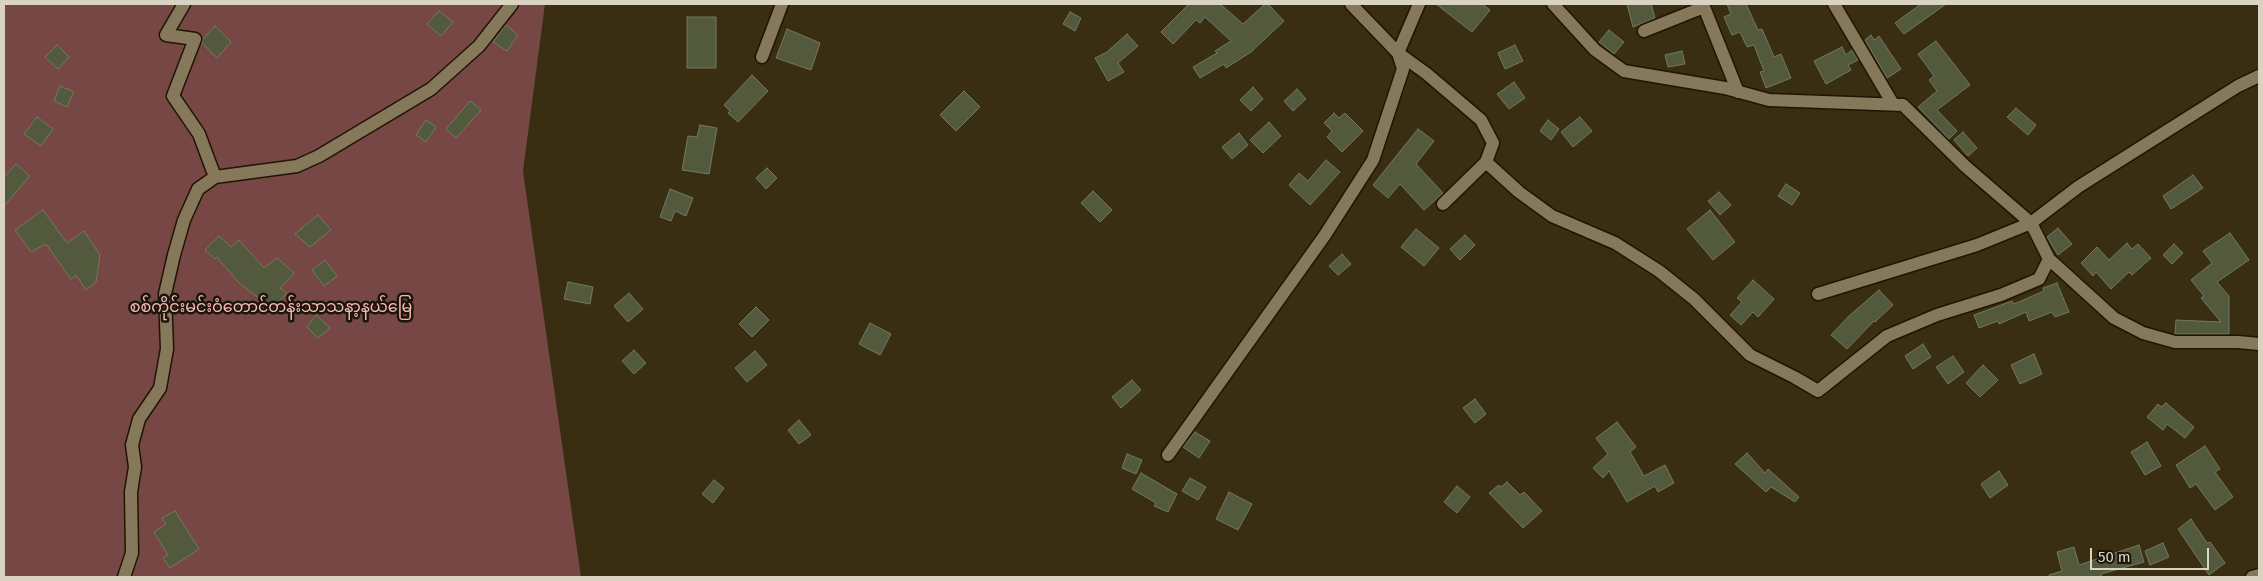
<!DOCTYPE html>
<html>
<head>
<meta charset="utf-8">
<style>
  body { margin:0 }
  #map { position:relative; width:2263px; height:581px; overflow:hidden; background:#392d12; font-family:"Fira Sans",sans-serif }
  canvas { display:block }
  .frame { position:absolute; inset:0; border:5px solid #dad3c4; pointer-events:none }
  .scale { position:absolute; left:2090px; top:548px; width:119px; height:22px; box-sizing:border-box; border:2px solid #dad3c4; border-top:0; padding-left:6px; font-size:15px; line-height:18px; white-space:nowrap; color:#dad3c4; -webkit-text-stroke:4px #1b160b; paint-order:stroke }
</style>
</head>
<body>
<div id="map">
<canvas width="2263" height="581"></canvas>
<div class="frame"></div>
<div class="scale">50 m</div>
</div>
<script>
const c = document.querySelector('canvas').getContext('2d');
c.lineJoin = 'round';
function paint(path, color) {
  c.fillStyle = color;
  c.fill(path, 'evenodd');
}
function toPath(rows) {
  const path = new Path2D();
  for (const r of rows) {
    path.moveTo(r[0], r[1]);
    for (let i = 2; i < r.length; i += 2) path.lineTo(r[i], r[i + 1]);
  }
  return path;
}
function trace(path, color, width, dash) {
  c.strokeStyle = color;
  c.lineWidth = width;
  c.lineCap = dash ? 'butt' : 'round';
  c.setLineDash(dash || []);
  c.stroke(path);
}
function write(font, color, halo, rows, align = 'center') {
  c.font = font + ' "Fira Sans","Noto Sans Myanmar",sans-serif';
  c.lineWidth = 5;
  c.setLineDash([]);
  c.textBaseline = 'middle';
  c.strokeStyle = halo;
  c.fillStyle = color;
  for (const [text, x, y, turn = 0] of rows) {
    c.save();
    c.translate(x, y);
    c.rotate((+turn || 0) * Math.PI / 180);
    c.textAlign = isNaN(turn) ? turn : align;
    if (halo) c.strokeText(text, 0, 0);
    c.fillText(text, 0, 0);
    c.restore();
  }
}
paint(toPath([
  [4,4,545,4,523,171,581,577,4,577]
]), '#764744');
const building = toPath([
  [1189,4,1220,4,1243,24,1265,4,1268,4,1284,21,1251,52,1226,68,1224,64,1200,78,1193,67,1217,53,1215,51,1231,41,1205,17,1200,23,1196,20,1173,44,1161,32,1189,4],
  [1436,4,1482,4,1490,10,1472,32,1436,4],
  [1627,4,1651,4,1655,18,1633,27,1627,4],
  [1727,4,1746,4,1758,30,1762,29,1774,57,1781,54,1791,78,1766,88,1760,72,1764,71,1754,45,1747,47,1740,32,1732,35,1724,17,1731,14,1727,4],
  [1921,4,1946,4,1904,34,1895,23,1921,4],
  [439,11,453,22,441,36,427,24,439,11],
  [1070,12,1081,18,1075,31,1063,24,1070,12],
  [687,17,716,17,716,68,687,68,687,17],
  [506,25,518,35,507,51,493,42,506,25],
  [215,26,231,42,217,58,202,43,203,39,215,26],
  [787,29,820,43,811,70,776,58,787,29],
  [1609,30,1624,42,1614,54,1599,42,1609,30],
  [1127,34,1138,46,1118,63,1124,72,1108,81,1095,58,1107,52,1127,34],
  [1871,35,1874,40,1879,36,1901,69,1887,78,1865,40,1871,35],
  [1936,41,1970,85,1937,110,1957,131,1949,139,1918,107,1937,91,1929,80,1934,76,1918,54,1936,41],
  [57,45,69,57,58,69,45,57,57,45],
  [1515,45,1523,61,1505,69,1498,53,1515,45],
  [1842,47,1846,55,1852,50,1858,60,1848,65,1851,70,1826,84,1814,61,1842,47],
  [1682,51,1685,64,1668,67,1665,55,1682,51],
  [752,75,768,91,738,122,728,113,730,111,724,105,752,75],
  [1514,82,1525,98,1509,109,1497,94,1514,82],
  [60,86,74,92,67,107,54,101,60,86],
  [1253,87,1263,99,1251,111,1240,100,1253,87],
  [1297,89,1306,99,1293,111,1284,101,1297,89],
  [964,91,980,107,956,131,940,115,964,91],
  [470,101,481,110,456,138,446,129,470,101],
  [2016,108,2036,125,2028,135,2007,117,2016,108],
  [1334,113,1339,118,1345,113,1363,131,1342,152,1327,137,1332,131,1324,123,1334,113],
  [37,117,53,129,41,146,24,134,37,117],
  [1580,117,1592,131,1573,147,1561,132,1580,117],
  [426,120,436,127,426,142,416,135,426,120],
  [1548,120,1559,129,1551,140,1540,131,1548,120],
  [1269,122,1281,136,1263,153,1250,140,1269,122],
  [700,125,717,128,709,174,682,170,688,136,697,137,700,125],
  [1418,129,1434,141,1416,164,1443,193,1424,210,1400,184,1388,198,1373,185,1418,129],
  [1963,132,1977,148,1968,156,1954,140,1963,132],
  [1239,133,1248,145,1232,159,1222,147,1239,133],
  [1326,160,1340,172,1310,205,1289,185,1299,173,1308,181,1326,160],
  [16,164,30,176,4,206,4,177,16,164],
  [767,168,777,178,766,189,756,178,767,168],
  [2193,175,2203,188,2171,209,2163,196,2193,175],
  [1786,184,1800,193,1792,205,1778,196,1786,184],
  [670,189,693,198,686,216,675,211,671,221,660,217,670,189],
  [1093,191,1112,210,1100,222,1081,203,1093,191],
  [1719,192,1731,205,1720,215,1708,201,1719,192],
  [43,210,67,243,84,231,100,255,96,282,86,290,76,275,71,279,46,244,31,252,15,230,43,210],
  [1710,210,1735,242,1713,260,1687,229,1710,210],
  [318,215,331,230,310,247,295,234,318,215],
  [2058,228,2072,244,2058,255,2047,237,2058,228],
  [1416,229,1439,248,1424,266,1401,247,1416,229],
  [2230,233,2249,260,2217,282,2229,296,2229,334,2175,334,2176,320,2221,322,2201,298,2204,296,2191,280,2212,263,2203,251,2230,233],
  [1465,235,1475,245,1460,260,1450,249,1465,235],
  [219,236,231,247,239,240,264,268,277,258,294,273,280,288,287,293,272,308,239,283,217,257,215,259,205,250,219,236],
  [2127,243,2132,249,2138,244,2151,258,2132,275,2129,272,2111,289,2096,272,2093,276,2081,263,2097,247,2109,260,2127,243],
  [2174,244,2183,253,2172,264,2163,255,2174,244],
  [1342,254,1351,264,1338,275,1329,266,1342,254],
  [325,260,337,276,324,286,312,270,325,260],
  [1753,280,1774,299,1758,317,1753,312,1741,325,1730,315,1742,302,1737,298,1753,280],
  [568,282,593,287,590,304,564,299,568,282],
  [2057,283,2069,312,2055,317,2052,312,2029,321,2026,312,1999,324,1998,321,1979,328,1974,315,2012,301,2014,304,2044,291,2043,288,2057,283],
  [1879,290,1893,305,1875,322,1874,321,1847,349,1831,335,1849,316,1879,290],
  [629,293,643,309,628,322,614,306,629,293],
  [756,307,769,320,752,337,739,324,756,307],
  [316,315,330,328,318,338,307,327,316,315],
  [870,323,891,334,880,355,859,344,870,323],
  [1923,344,1931,357,1913,369,1905,356,1923,344],
  [634,350,646,363,634,374,622,361,634,350],
  [755,351,767,365,747,382,735,368,755,351],
  [2034,354,2042,374,2020,384,2011,365,2034,354],
  [1953,356,1964,372,1948,384,1936,367,1953,356],
  [1983,365,1998,380,1980,397,1966,383,1983,365],
  [1132,380,1141,390,1121,408,1112,397,1132,380],
  [1475,399,1486,414,1475,423,1463,408,1475,399],
  [2166,403,2194,427,2185,438,2167,424,2163,430,2147,417,2158,404,2161,407,2166,403],
  [799,420,811,435,799,444,788,430,799,420],
  [1617,422,1636,447,1630,452,1644,476,1665,465,1674,483,1658,492,1655,486,1627,502,1609,471,1603,478,1593,468,1608,454,1596,438,1617,422],
  [1195,432,1210,441,1199,458,1183,447,1195,432],
  [2147,442,2161,466,2145,475,2131,452,2147,442],
  [2205,446,2220,469,2215,472,2233,497,2215,510,2196,484,2190,488,2176,465,2205,446],
  [1747,453,1765,473,1768,469,1799,497,1795,502,1771,487,1766,492,1735,464,1747,453],
  [1127,454,1142,460,1136,474,1122,468,1127,454],
  [1999,471,2008,485,1990,498,1981,484,1999,471],
  [1141,473,1177,494,1168,512,1154,506,1156,503,1132,489,1141,473],
  [1190,478,1206,487,1198,500,1182,491,1190,478],
  [714,480,724,488,713,503,702,494,714,480],
  [1507,482,1520,495,1524,492,1542,511,1523,528,1489,493,1499,485,1501,487,1507,482],
  [1457,486,1470,497,1457,513,1444,502,1457,486],
  [1229,492,1252,504,1238,530,1216,519,1229,492],
  [175,511,199,549,170,568,163,558,168,555,154,532,166,524,162,518,175,511],
  [2191,519,2207,543,2210,542,2225,563,2209,575,2178,529,2191,519],
  [2163,543,2169,557,2150,565,2145,551,2163,543],
  [2139,545,2144,562,2101,574,2102,577,2050,577,2049,575,2062,571,2057,552,2074,547,2079,565,2139,545]
]);
paint(building, '#53593c');
trace(building, '#737a5c', 1);
const minor = toPath([
  [1351,4,1398,53,1427,74,1481,120,1493,143,1486,162,1443,204],
  [1553,4,1595,50,1624,71,1725,88,1769,100,1903,105,1965,166,2031,223,2078,187,2238,86,2259,76],
  [1834,4,1893,104],
  [1644,31,1704,7,1738,92],
  [762,57,782,4],
  [1486,162,1519,192,1552,216,1615,243,1659,271,1694,299,1750,355,1794,377,1818,391,1887,336,1937,315,2001,295,2039,279,2049,259],
  [215,177,297,166,319,156,431,89,479,46,512,4],
  [1818,294,1977,245,2031,223,2049,259,2114,318,2143,333,2175,342,2238,342,2259,344],
  [1168,455,1325,235,1373,160,1403,69,1398,53,1419,4],
  [124,577,132,553,131,492,135,467,132,445,139,419,160,388,167,349,165,294,174,255,184,220,198,189,215,177,199,134,173,96,195,39,166,35,184,4],
  [2252,577,2259,575]
]);
trace(minor, '#201500', 15);
trace(minor, '#85785b', 12);
write('16px', '#f9b7b2', '#1b160b', [
  ["စစ်ကိုင်းမင်းဝံတောင်တန်းသာသနာ့နယ်မြေ",271,308]
]);
</script>
</body>
</html>
